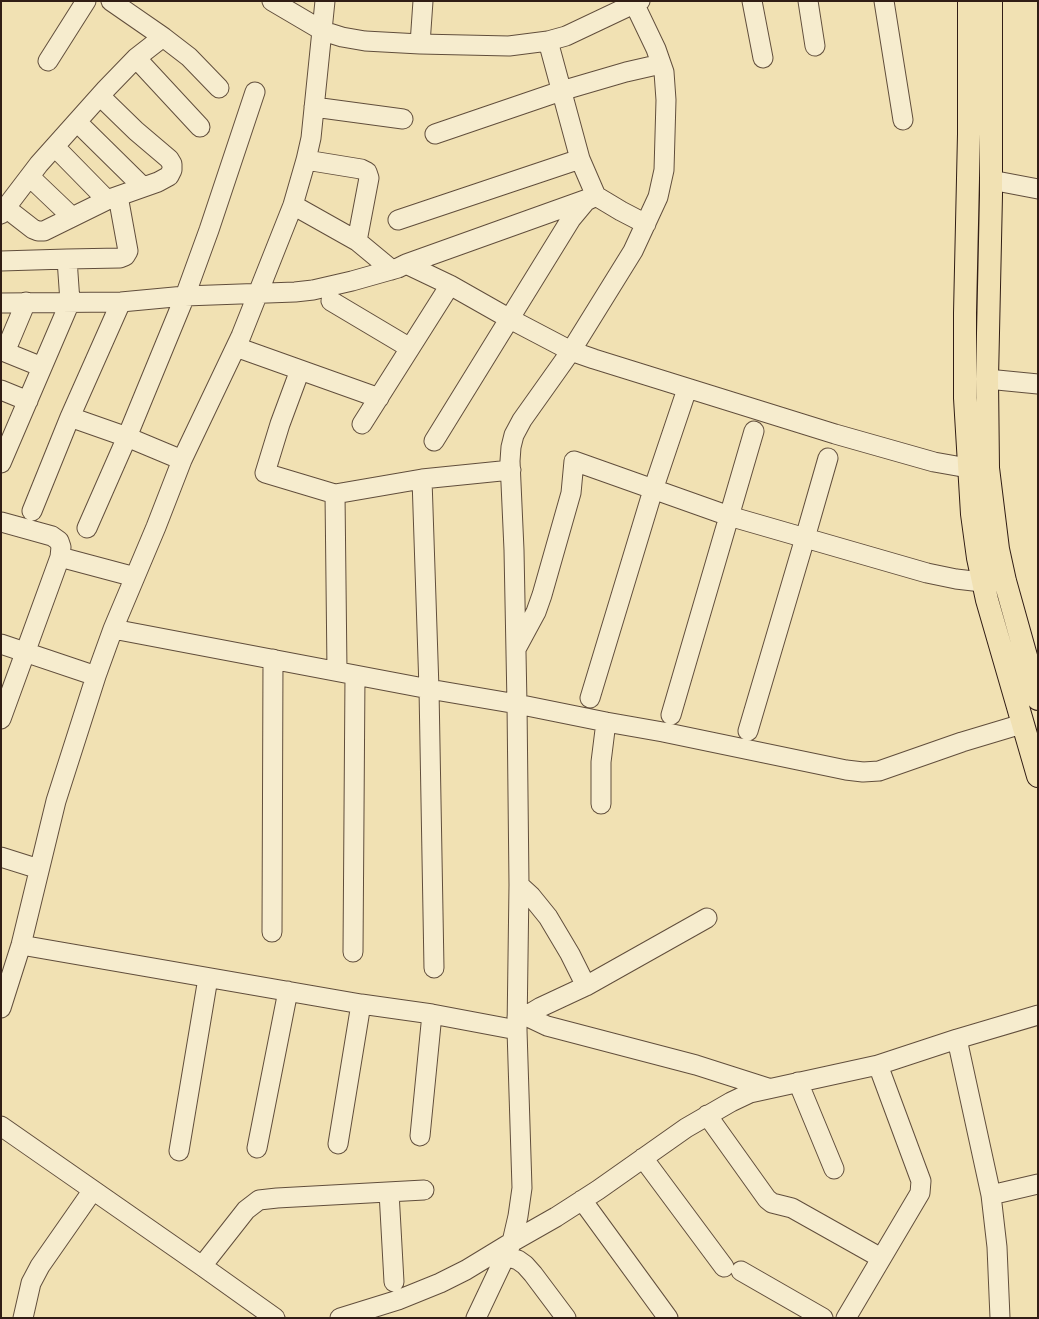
<!DOCTYPE html>
<html>
<head>
<meta charset="utf-8">
<style>
  body { margin:0 }
  #map { position:relative; width:1039px; height:1319px; overflow:hidden; background:#f1e1b3; font-family:"Gentium Book Plus",serif }
  canvas { display:block }
  .frame { position:absolute; inset:0; border:2px solid #311d15; pointer-events:none }
</style>
</head>
<body>
<div id="map">
<canvas width="1039" height="1319"></canvas>
<div class="frame"></div>
</div>
<script>
const c = document.querySelector('canvas').getContext('2d');
c.lineJoin = 'round';
function toPath(rows) {
  const path = new Path2D();
  for (const r of rows) {
    path.moveTo(r[0], r[1]);
    for (let i = 2; i < r.length; i += 2) path.lineTo(r[i], r[i + 1]);
  }
  return path;
}
function trace(path, color, width, dash) {
  c.strokeStyle = color;
  c.lineWidth = width;
  c.lineCap = dash ? 'butt' : 'round';
  c.setLineDash(dash || []);
  c.stroke(path);
}
const minor = toPath([
  [272,1,323,31,342,37,365,41,420,44,509,46,548,41,566,36,640,1],
  [325,1,311,138,306,160,293,205,241,336,182,460,156,527,113,629,429,689,517,704,514,550,510,461,511,447,514,435,522,420,571,351,633,251,658,197,664,170,666,100,664,72,656,49,633,1],
  [752,1,763,58],
  [808,1,815,46],
  [884,1,903,120],
  [163,37,189,57,219,88],
  [420,44,423,1],
  [136,58,200,127],
  [48,61,86,1],
  [314,107,403,119],
  [77,122,143,187],
  [435,134,561,91,626,72,661,64],
  [55,147,107,200],
  [306,160,361,169,367,172,369,178,357,241],
  [30,177,72,217],
  [991,180,1038,189],
  [293,205,357,241,392,270],
  [6,208,33,229,38,231,44,231,107,200,158,182,169,176,172,170,172,164,169,159,136,131,100,96],
  [1,214,39,164,106,89,136,58,163,37,111,1],
  [398,220,580,159],
  [67,259,120,258,125,256,128,251,118,196],
  [1,261,67,259,70,302,1,463],
  [406,264,596,196,621,211,646,224],
  [331,301,410,348],
  [26,302,5,352,42,367],
  [1,303,121,302,185,296,295,292,313,290,352,281,398,268,406,264,450,285,510,319,571,351,594,359,835,434,934,462,968,468,983,468],
  [236,347,379,398],
  [300,370,280,424,265,473,335,494,422,479,511,470],
  [987,379,1038,384],
  [1,390,28,401],
  [70,417,127,437,182,460],
  [362,424,450,285],
  [434,441,571,219,586,201,596,196,580,159,548,41],
  [422,479,429,689,434,968],
  [335,494,337,671],
  [32,511,70,417,121,302],
  [1,522,52,536,59,541,61,547,60,557,1,719],
  [87,528,127,437,185,296,209,230,255,92],
  [60,557,135,577],
  [1,644,96,676,56,801,21,945,1,1008],
  [516,649,536,612,542,595,571,493,574,461,729,516,927,573,956,579,982,582],
  [96,676,113,629],
  [590,698,653,490,687,389],
  [671,715,754,431],
  [748,731,805,538,828,458],
  [601,804,601,762,606,722],
  [1,857,39,869],
  [519,885,531,896,548,917,570,954,586,986],
  [272,932,273,659],
  [21,945,361,1004,432,1014,517,1030],
  [353,952,355,675],
  [526,1016,547,1026,696,1065,768,1088],
  [517,1017,526,1016,541,1007,586,986,707,918],
  [957,1039,991,1195,997,1247,1000,1318],
  [798,1082,834,1169],
  [707,1115,767,1199,772,1203,792,1208,881,1258],
  [1,1126,202,1266,275,1318],
  [420,1136,432,1014],
  [338,1144,361,1004],
  [257,1148,288,991],
  [179,1151,208,978],
  [643,1158,724,1267],
  [389,1192,394,1282],
  [991,1195,1038,1184],
  [582,1200,668,1318],
  [505,1256,518,1260,525,1265,533,1274,566,1318],
  [202,1266,246,1210,259,1200,277,1198,424,1190],
  [741,1271,823,1318],
  [23,1318,31,1283,40,1266,93,1190],
  [340,1318,398,1300,440,1283,466,1270,512,1242,556,1217,598,1190,686,1128,731,1102,750,1093,878,1065,957,1039,1038,1015],
  [476,1318,512,1242,518,1216,522,1188,517,1030,519,885,517,704,606,722,663,732,846,770,863,772,879,771,962,742,1022,724],
  [846,1318,920,1193,921,1181,878,1065]
]);
const major = toPath([
  [969,1,969,134,965,313,965,398,972,514,978,558,987,600,1038,776],
  [991,1,991,195,987,379,988,468,998,549,1005,581,1038,699]
]);
trace(minor, '#614e3c', 21);
trace(major, '#311d15', 24);
trace(minor, '#f6ecce', 19);
trace(major, '#f1e1b3', 22);
</script>
</body>
</html>
